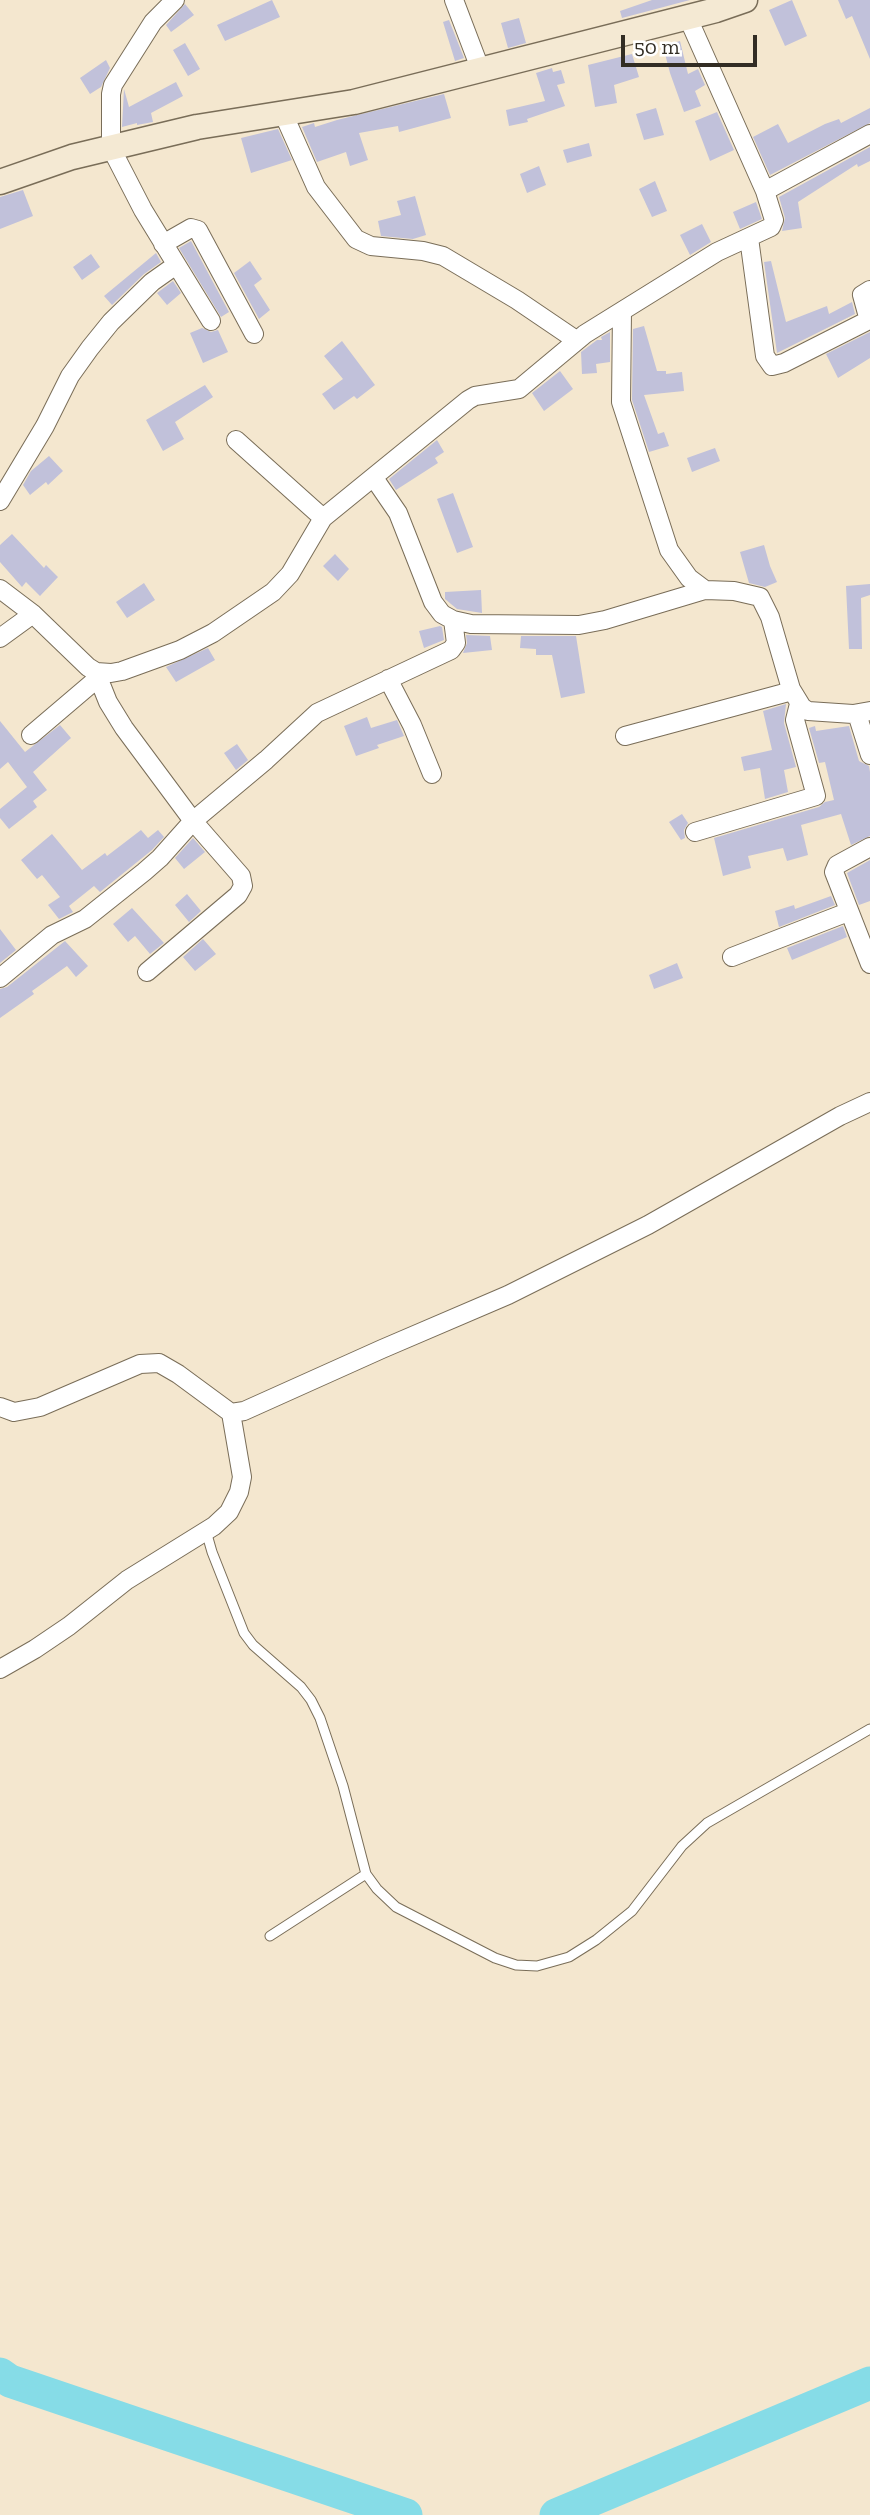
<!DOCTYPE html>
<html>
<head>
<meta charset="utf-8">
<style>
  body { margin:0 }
  #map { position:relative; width:870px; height:2515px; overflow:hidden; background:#f4e7cf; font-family:"Zilla Slab",serif }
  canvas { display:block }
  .scale { position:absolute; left:621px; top:35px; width:136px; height:32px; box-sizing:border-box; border:4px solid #322d24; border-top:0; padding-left:9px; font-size:21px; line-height:24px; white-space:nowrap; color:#322d24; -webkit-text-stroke:5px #fff; paint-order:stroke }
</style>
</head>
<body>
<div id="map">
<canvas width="870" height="2515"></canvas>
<div class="scale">50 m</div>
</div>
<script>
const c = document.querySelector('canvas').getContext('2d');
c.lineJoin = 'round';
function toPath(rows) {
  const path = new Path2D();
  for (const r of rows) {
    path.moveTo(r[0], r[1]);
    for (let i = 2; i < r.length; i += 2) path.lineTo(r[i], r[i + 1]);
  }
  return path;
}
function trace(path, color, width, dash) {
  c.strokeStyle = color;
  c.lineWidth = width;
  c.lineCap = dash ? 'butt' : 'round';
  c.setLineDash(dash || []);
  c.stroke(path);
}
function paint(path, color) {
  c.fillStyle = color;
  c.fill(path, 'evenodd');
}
trace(toPath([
  [0,2374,10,2381,406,2515],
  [556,2515,870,2383]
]), '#86dce7', 33);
paint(toPath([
  [272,0,280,17,225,41,217,25],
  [652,0,690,0,622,18,620,11],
  [792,0,807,36,785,46,769,10],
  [838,0,870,0,870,59,852,16,846,19],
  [185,4,194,15,171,32,166,25],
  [519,18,526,43,508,48,501,23],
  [449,20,464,58,455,61,443,22],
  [680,41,688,74,698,69,705,85,695,91,701,106,684,112,670,73,663,46],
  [185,43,200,69,188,76,173,50],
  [632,54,639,77,614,85,617,103,595,107,588,65],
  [106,60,110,68,101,87,90,94,80,78],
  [552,68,553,72,561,70,565,83,557,85,565,106,527,119,528,122,509,126,506,110,545,101,536,73],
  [176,82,183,96,151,113,153,122,137,125,137,123,122,127,124,89,129,107],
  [444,94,451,118,399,132,398,126,359,133,368,160,350,166,346,152,317,162,302,127,314,123,315,127,337,120],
  [656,108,664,135,644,140,636,114],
  [870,108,870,123,770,175,753,137,778,124,788,143,825,124,839,119,841,123],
  [717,112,734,150,710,161,695,121],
  [278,129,292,160,251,173,241,138],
  [589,143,592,156,567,163,563,150],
  [870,147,870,161,858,167,857,164,798,202,802,228,782,231,785,218,779,197],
  [539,166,546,185,527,193,520,174],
  [655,181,667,211,652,217,639,189],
  [23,190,33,216,0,229,0,197],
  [415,196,426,235,413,239,381,236,378,221,401,215,397,201],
  [756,202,762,219,740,229,733,212],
  [702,224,711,242,690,255,680,235],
  [191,241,229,312,221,317,179,248],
  [156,253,161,262,144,274,112,305,104,296],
  [91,254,100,267,82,280,73,267],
  [250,261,262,279,254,285,270,310,259,319,234,273],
  [771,261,786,322,827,306,829,314,852,302,855,314,777,353,764,262],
  [173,281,181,293,167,305,157,293],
  [644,326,657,371,666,371,666,374,682,372,684,391,644,395,658,434,664,432,669,446,649,452,632,400,633,329],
  [202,328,211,332,218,330,228,352,203,363,190,333],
  [610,332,610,362,596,364,597,373,582,374,581,352,597,340,602,340,601,337],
  [870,332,870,358,838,378,826,354],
  [342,341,375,385,357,399,354,396,334,410,322,394,343,379,324,356],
  [560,371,573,389,544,411,532,393],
  [205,385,213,397,175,422,184,439,163,451,146,420],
  [437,440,444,452,435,458,438,463,396,490,389,479],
  [715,448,720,461,692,472,687,458],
  [49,456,63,471,48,485,46,482,30,495,23,485,31,471],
  [453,493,473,547,457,553,437,499],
  [12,534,44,568,46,565,58,577,40,596,26,582,22,587,0,562,0,545],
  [764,545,770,566,777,582,765,587,749,583,740,552],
  [335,554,349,569,338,581,323,566],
  [144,583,155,600,127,618,116,602],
  [870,584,870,595,861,598,862,649,849,649,846,586],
  [481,590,482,613,457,609,445,599,445,592],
  [440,626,442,627,444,640,424,648,419,631],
  [466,635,490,636,492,650,463,653,467,643],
  [521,636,576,636,585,693,561,698,552,655,536,655,536,649,520,648],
  [208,648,215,660,176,682,166,667],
  [786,704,784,723,796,767,784,770,788,792,765,799,760,768,744,771,741,757,772,750,763,711],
  [367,717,371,728,397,720,404,736,377,745,379,748,356,756,344,726],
  [0,721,25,752,60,725,71,738,33,772,47,790,33,801,37,807,9,829,0,818,0,809,27,787,8,762,0,769],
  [815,726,816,731,849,726,859,761,869,766,870,772,870,836,851,845,841,814,801,825,808,855,787,861,783,848,748,856,751,868,723,876,714,838,819,807,825,802,834,800,825,762,819,763,809,728],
  [237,744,248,760,236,770,224,753],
  [682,814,688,823,684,830,685,838,681,840,669,822],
  [141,830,148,838,158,830,164,837,152,850,100,892,94,886,69,906,73,912,59,919,48,905,60,897,42,875,37,879,21,860,52,834,82,870,105,853,107,856],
  [193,838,205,852,184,869,175,858],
  [870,860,870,901,859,905,847,873],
  [187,894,201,911,189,922,175,905],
  [831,896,835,905,779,927,775,911,794,905,795,909],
  [132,908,164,943,150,954,135,936,128,942,113,924],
  [843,926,847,937,792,960,787,948],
  [0,929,16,950,0,963],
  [203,939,216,954,195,971,183,957],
  [65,941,88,966,76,977,67,966,32,991,34,994,0,1018,0,989,7,987],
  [677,963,683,978,654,989,649,975]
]), '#c1c1da');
const service = toPath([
  [206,1531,212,1552,244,1633,253,1645,301,1687,311,1700,320,1718,343,1786,366,1874,377,1889,396,1907,495,1958,516,1965,537,1966,569,1957,596,1940,632,1911,682,1846,707,1823,870,1729],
  [270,1936,366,1874]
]);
const minor = toPath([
  [175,0,153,22,113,85,111,94,111,148,143,210,211,321],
  [454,0,481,71],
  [688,18,765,191],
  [283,113,316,187,356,239,371,246,423,251,443,256,517,300,576,340],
  [749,238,765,356,772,366,784,363,865,322,868,317,862,295,870,290],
  [163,244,191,228,198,230,254,334],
  [622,311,621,402,669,550,689,578,705,590,734,591,760,597,770,617,791,689,802,707,808,711,853,714,870,711],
  [236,440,323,518],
  [374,478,398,513,433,602,442,614,453,620,471,624,579,625,605,620,705,590],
  [0,501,45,426,70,376,90,348,111,322,152,282,176,265],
  [0,589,33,614,88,667,96,672,111,673,122,671,180,650,213,633,273,592,290,574,323,518,468,400,475,396,519,389,585,334,717,252,771,227,774,220,765,191,870,134],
  [0,638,33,614],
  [96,672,108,702,124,728,193,821,241,876,243,886,238,895,147,972],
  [388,679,412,725,432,774],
  [857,714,870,755],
  [31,735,98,678],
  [625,736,792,691],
  [695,832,816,796,795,720,799,704],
  [870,847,837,865,834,872,870,964],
  [732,957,848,912],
  [0,978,52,935,85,919,144,872,160,858,193,821,266,760,317,713,451,650,456,643,453,620],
  [0,1407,14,1412,40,1407,140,1364,159,1363,178,1374,231,1413,244,1411,382,1349,508,1295,648,1225,840,1116,870,1102],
  [0,1669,35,1649,69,1626,127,1580,214,1526,229,1512,239,1492,242,1477,231,1413]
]);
const secondary = toPath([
  [0,182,72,157,197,127,354,102,716,10,745,0]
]);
trace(service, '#796d58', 11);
trace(minor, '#796d58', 20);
trace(secondary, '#796d58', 27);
trace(service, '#fff', 9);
trace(minor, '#fff', 18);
trace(secondary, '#f4e9d3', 24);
</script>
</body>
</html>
